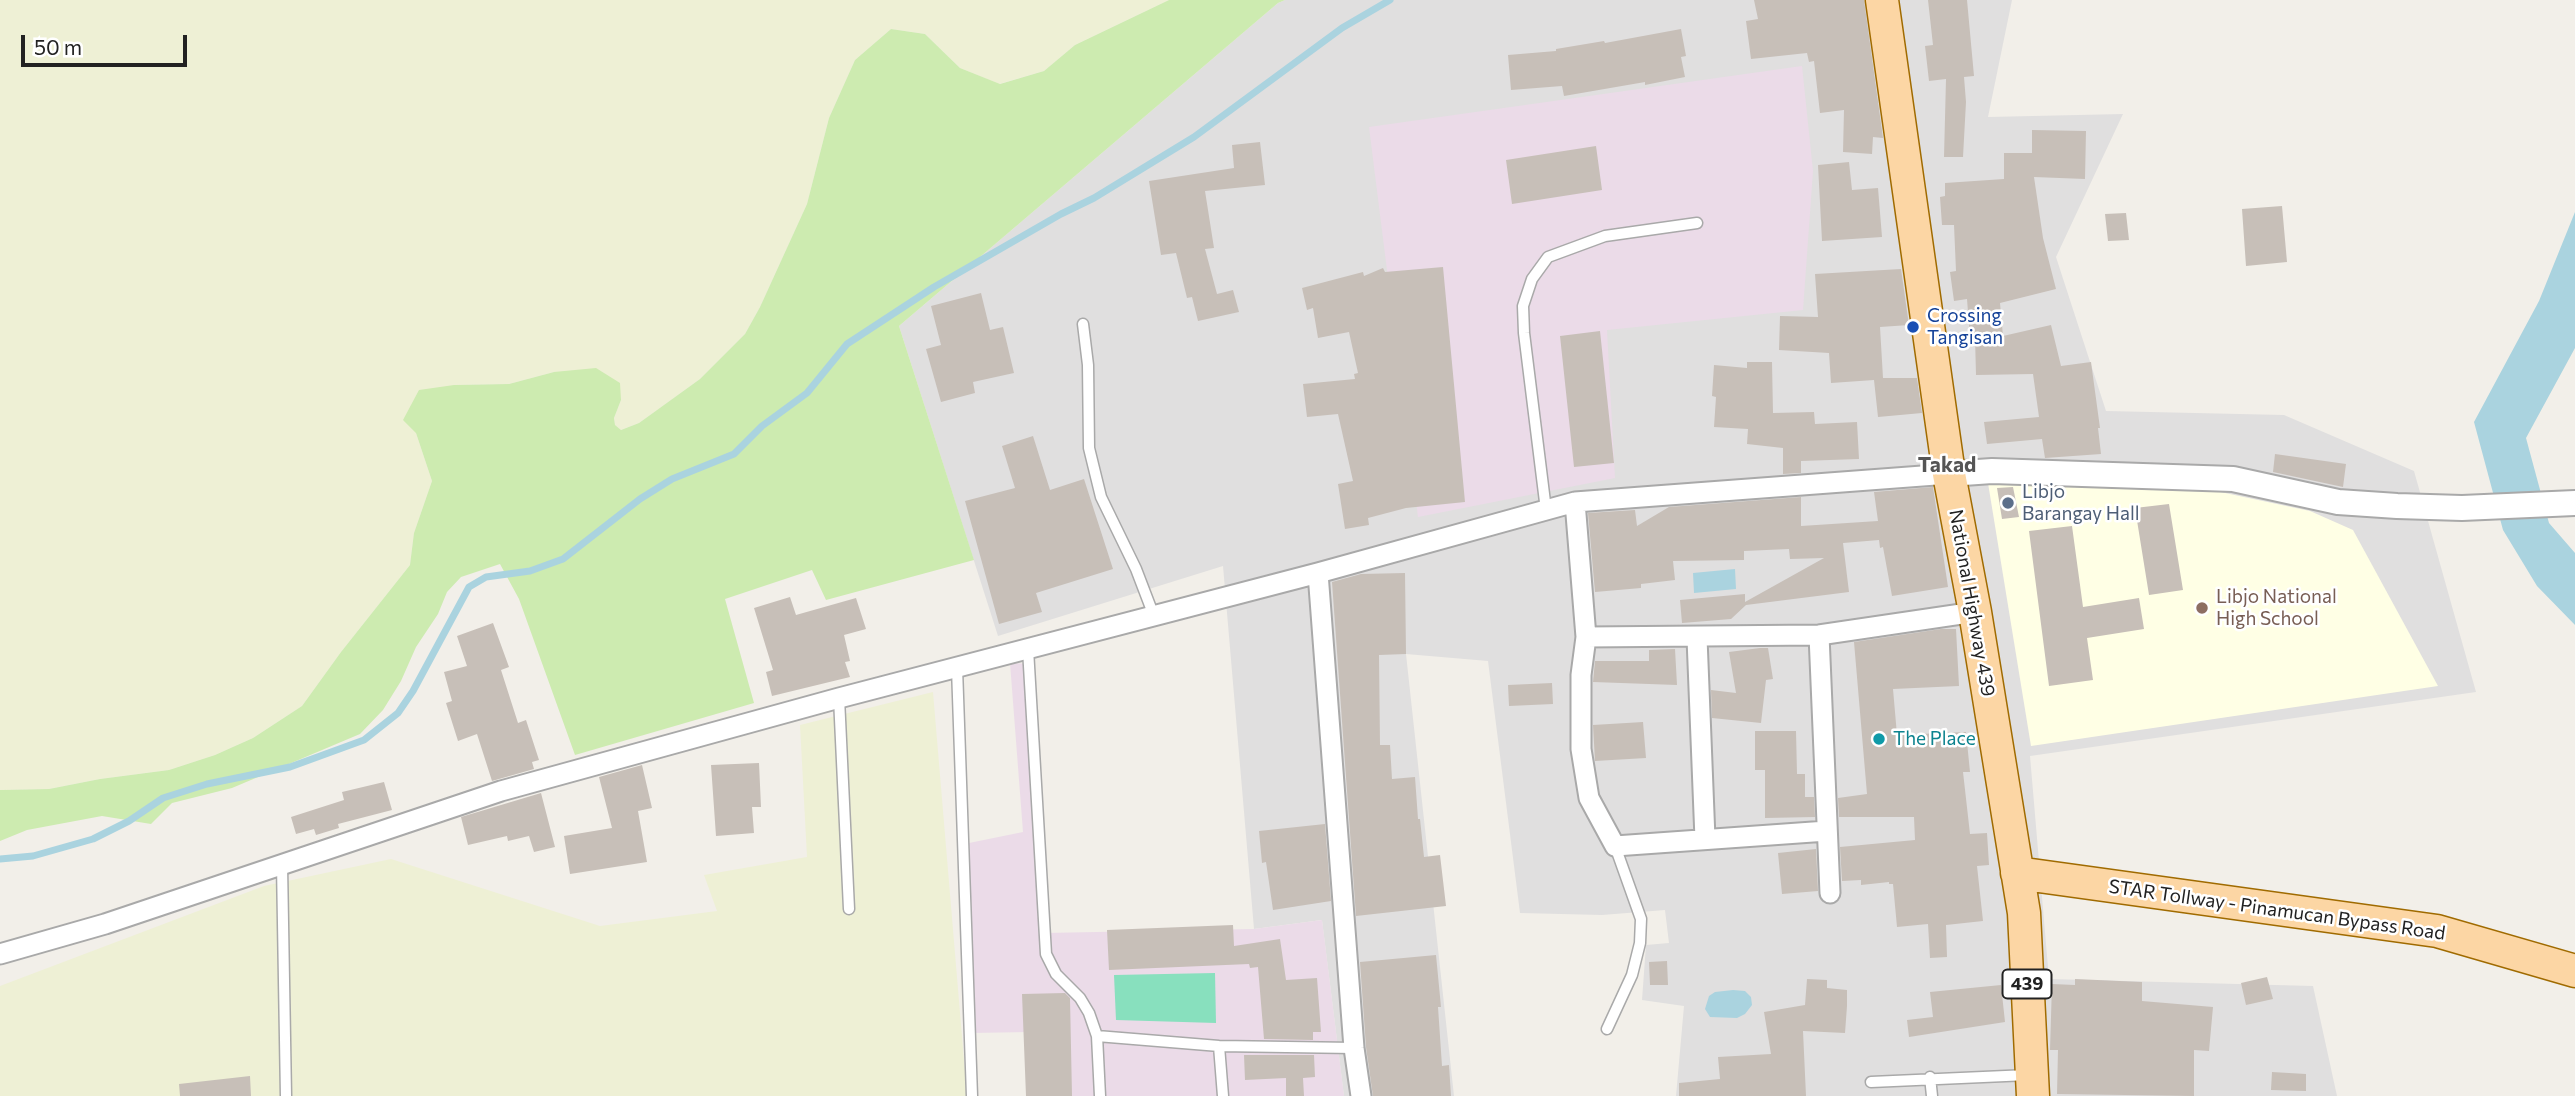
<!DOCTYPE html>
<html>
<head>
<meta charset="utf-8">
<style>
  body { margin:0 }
  #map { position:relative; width:2575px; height:1096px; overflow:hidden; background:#f2efe9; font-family:Commissioner,sans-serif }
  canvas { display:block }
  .scale { position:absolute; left:21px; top:35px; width:166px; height:32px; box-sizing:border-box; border:4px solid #222; border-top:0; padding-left:9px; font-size:21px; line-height:24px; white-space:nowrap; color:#222; -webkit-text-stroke:5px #fff; paint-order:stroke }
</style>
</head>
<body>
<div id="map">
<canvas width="2575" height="1096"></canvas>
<div class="scale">50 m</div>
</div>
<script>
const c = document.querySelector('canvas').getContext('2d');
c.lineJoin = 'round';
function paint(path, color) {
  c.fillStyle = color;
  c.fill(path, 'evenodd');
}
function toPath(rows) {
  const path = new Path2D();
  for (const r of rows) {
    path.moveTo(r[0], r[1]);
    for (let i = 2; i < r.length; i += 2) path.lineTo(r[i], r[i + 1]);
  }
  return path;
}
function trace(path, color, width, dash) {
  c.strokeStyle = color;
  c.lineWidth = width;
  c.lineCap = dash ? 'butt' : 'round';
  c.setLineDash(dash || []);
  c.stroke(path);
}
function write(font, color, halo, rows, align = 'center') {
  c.font = font + ' Commissioner,sans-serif';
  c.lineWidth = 5;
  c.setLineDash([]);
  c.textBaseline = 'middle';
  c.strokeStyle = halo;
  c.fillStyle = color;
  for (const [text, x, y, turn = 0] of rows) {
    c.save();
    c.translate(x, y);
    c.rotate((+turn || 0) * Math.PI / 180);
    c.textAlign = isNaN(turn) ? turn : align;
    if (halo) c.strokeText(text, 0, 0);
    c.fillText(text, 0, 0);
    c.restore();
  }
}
paint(toPath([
  [1285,0,2012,0,1988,117,2123,114,2056,257,2106,411,2284,415,2414,471,2476,692,2030,756,2049,979,2313,986,2337,1096,1676,1096,1684,1006,1642,1000,1646,945,1669,943,1665,910,1602,915,1520,913,1488,661,1406,654,1454,1096,1344,1096,1322,920,1254,929,1223,566,998,636,899,326,1278,3]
]), '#e0dfdf');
paint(toPath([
  [1802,66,1813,171,1803,310,1607,330,1615,478,1418,517,1369,127],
  [1010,663,1032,664,1044,933,1254,929,1322,920,1344,1096,1030,1096,1030,1032,971,1033,969,843,1023,832]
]), '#ebdbe8');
paint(toPath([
  [1988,483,2211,490,2310,511,2353,530,2438,686,2031,746]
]), '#ffffe5');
paint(toPath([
  [0,0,1169,0,1075,45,1044,71,999,84,960,68,925,34,891,29,855,60,829,118,807,204,760,307,745,334,700,379,639,423,621,430,615,425,614,418,621,400,554,372,509,384,454,385,416,433,432,481,414,533,410,565,341,652,302,706,253,738,215,755,169,770,100,779,49,789,0,790],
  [933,692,967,1096,0,1096,0,986,264,886,391,859,600,926,717,911,704,875,807,857,800,725]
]), '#eef0d5');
paint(toPath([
  [1169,0,1285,0,1278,3,899,326,974,560,826,600,812,570,725,599,754,703,575,755,519,599,500,564,461,577,447,592,438,614,416,647,401,681,383,710,360,734,232,788,172,803,151,824,102,816,27,830,0,841,0,790,49,789,100,779,169,770,215,755,253,738,302,706,341,652,410,565,414,533,432,481,416,433,403,420,419,390,454,385,509,384,554,372,596,368,620,383,621,400,614,418,615,425,621,430,639,423,700,379,745,334,760,307,807,204,829,118,855,60,891,29,925,34,960,68,1000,84,1044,71,1075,45]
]), '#cdebb0');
paint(toPath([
  [1215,973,1216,1023,1116,1020,1114,975]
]), '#88e0be');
paint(toPath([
  [2575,212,2575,348,2526,438,2549,523,2575,553,2575,625,2537,586,2503,530,2474,422,2539,301],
  [1735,569,1736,589,1694,593,1693,573],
  [1733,990,1745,991,1751,997,1752,1005,1745,1014,1737,1018,1710,1017,1705,1009,1709,996,1715,992]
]), '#aad3df');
trace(toPath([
  [0,859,33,856,93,839,129,821,163,798,207,784,290,767,364,740,398,713,413,691,469,587,486,577,530,571,563,559,640,499,672,479,734,454,762,426,807,393,847,344,934,287,1061,214,1094,198,1194,137,1342,28,1390,0]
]), '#aad3df', 7);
paint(toPath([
  [1754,0,1864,0,1883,138,1873,137,1872,154,1843,152,1844,110,1820,113,1814,61,1809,62,1807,53,1751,59,1746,21,1758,19],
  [1928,0,1967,0,1974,76,1964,77,1966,102,1963,157,1944,157,1946,79,1929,81,1925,46,1933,45],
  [1681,29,1686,56,1681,57,1685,77,1645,85,1645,82,1564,96,1562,86,1511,90,1508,55,1556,51,1556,49,1604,41,1605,43],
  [2032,130,2086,131,2085,179,2034,177,2043,238,2056,289,2000,303,2003,336,2051,325,2061,366,2091,362,2100,428,2098,428,2101,454,2045,458,2042,439,1987,444,1984,422,2039,417,2033,374,1976,375,1975,337,1970,338,1967,299,1954,301,1950,272,1956,271,1954,225,1942,225,1940,197,1945,196,1945,183,2004,179,2004,153,2032,153],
  [1260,142,1265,185,1205,191,1214,248,1205,249,1217,294,1233,290,1239,312,1198,321,1192,297,1187,298,1176,253,1161,255,1149,181,1234,168,1232,145],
  [1596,146,1602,190,1512,204,1506,160],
  [1849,162,1852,190,1878,188,1882,237,1822,241,1818,165],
  [2282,206,2287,262,2246,266,2242,209],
  [2126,213,2129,240,2108,241,2105,214],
  [1443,267,1465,502,1406,508,1368,518,1369,525,1345,529,1338,484,1353,481,1338,414,1307,417,1303,384,1355,379,1354,374,1358,373,1349,332,1318,338,1313,308,1307,310,1302,288,1363,272,1364,276,1383,268,1385,272],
  [1901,269,1909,325,1880,327,1883,378,1917,378,1922,413,1878,417,1874,380,1831,383,1829,353,1779,350,1780,316,1818,317,1815,274],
  [981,293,990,330,1003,327,1014,373,973,382,975,393,941,402,926,349,941,345,931,306],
  [1600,331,1614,463,1574,467,1560,336],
  [1747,362,1772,362,1773,413,1814,412,1815,424,1857,422,1859,459,1801,461,1801,473,1783,474,1783,448,1747,444,1748,429,1714,427,1716,397,1712,396,1714,365,1747,368],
  [1033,436,1050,490,1084,479,1113,569,1036,593,1042,612,999,624,965,501,1015,488,1002,446],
  [2275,454,2346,464,2343,487,2273,472],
  [1933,487,1948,587,1892,596,1883,547,1880,548,1879,540,1843,543,1849,592,1746,605,1731,619,1682,623,1680,600,1745,594,1745,602,1824,558,1790,559,1789,549,1744,551,1744,560,1673,561,1675,580,1641,584,1641,588,1595,592,1588,513,1635,510,1637,526,1669,507,1801,497,1801,526,1878,521,1874,492],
  [2013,487,2019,517,2002,519,1997,488],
  [2169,504,2183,590,2149,595,2135,508],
  [2072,526,2083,607,2139,598,2144,629,2087,638,2093,680,2049,686,2029,531],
  [1405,573,1406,654,1379,655,1380,745,1390,745,1392,779,1415,777,1418,819,1420,819,1424,857,1440,855,1446,906,1356,916,1332,582,1361,574],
  [790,597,796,615,856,598,866,629,844,635,850,661,845,662,850,677,772,696,766,672,773,670,754,608],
  [493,623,509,667,501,670,518,723,526,720,539,760,532,762,534,769,492,781,477,734,458,741,446,703,452,701,444,672,467,666,457,636],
  [1941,629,1956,629,1959,686,1893,689,1897,735,1966,732,1970,772,1963,772,1970,834,1987,833,1989,865,1977,866,1983,921,1946,925,1947,957,1930,958,1928,924,1897,927,1893,884,1889,884,1889,882,1861,885,1861,880,1842,881,1840,847,1915,840,1914,817,1839,817,1838,798,1867,794,1854,642],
  [1760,648,1768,648,1773,679,1766,680,1761,723,1712,718,1711,690,1736,693,1729,652],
  [1675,649,1677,685,1593,682,1595,661,1649,661,1649,650],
  [1552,683,1553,704,1509,706,1508,685],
  [1643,722,1646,758,1595,761,1593,725],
  [1755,731,1796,731,1797,774,1805,774,1805,797,1814,797,1815,817,1765,818,1765,770,1755,770],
  [759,763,761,807,752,807,754,833,716,836,711,765],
  [642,765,652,808,638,811,647,862,570,874,564,836,612,828,599,777],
  [384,782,392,810,338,824,339,828,316,835,314,829,296,834,291,817,344,800,342,792],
  [541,793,555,847,534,852,529,836,508,841,507,836,468,845,461,817],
  [1325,824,1331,901,1273,910,1266,862,1262,863,1259,831],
  [1816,849,1818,891,1782,894,1778,853],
  [1233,925,1234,946,1280,939,1286,980,1317,978,1321,1032,1313,1032,1313,1040,1264,1039,1258,967,1250,968,1249,964,1109,970,1107,930],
  [1436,955,1441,1007,1438,1007,1442,1066,1449,1065,1451,1096,1373,1096,1366,1047,1360,962],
  [1667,961,1668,985,1650,985,1649,962],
  [2267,977,2273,999,2246,1005,2241,983],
  [1807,979,1827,980,1827,988,1847,990,1847,1006,1845,1033,1803,1031,1806,1096,1679,1096,1679,1083,1720,1079,1718,1057,1771,1054,1764,1012,1805,1005],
  [2075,979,2142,982,2142,1001,2213,1007,2209,1051,2194,1050,2194,1096,2057,1094,2058,1050,2050,1050,2052,984,2075,985],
  [2001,985,2005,1022,1909,1037,1907,1020,1933,1017,1930,992],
  [1065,993,1070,998,1072,1096,1026,1096,1022,994],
  [1244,1055,1314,1055,1315,1077,1303,1078,1304,1096,1286,1096,1286,1078,1245,1080],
  [2272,1072,2306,1074,2306,1091,2271,1090],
  [250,1076,251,1096,180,1096,179,1084]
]), '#c7bfb8');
const service = toPath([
  [1083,324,1088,365,1089,448,1101,497,1136,569,1154,616],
  [1546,510,1524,333,1523,306,1532,279,1548,257,1605,236,1697,223],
  [1028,649,1046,954,1056,974,1080,998,1089,1013,1097,1036,1100,1096],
  [957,668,972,1096],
  [839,698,849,909],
  [282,865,286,1096],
  [1607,1029,1632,975,1640,943,1641,919,1615,846],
  [1097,1036,1219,1046,1354,1048],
  [1219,1046,1223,1096],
  [1930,1077,1932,1096],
  [1871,1082,2028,1075]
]);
const minor = toPath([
  [1575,502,1949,474],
  [1318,573,1354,1048,1361,1096],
  [1819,635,1830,893],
  [1586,637,1581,675,1581,749,1589,798,1615,846,1827,831],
  [1697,638,1705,839],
  [0,954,105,924,501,791,839,698,1318,573,1575,502,1586,637,1819,635,1975,612]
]);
const tertiary = toPath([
  [1949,474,1992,471,2233,479,2338,502,2397,506,2462,508,2575,503]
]);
const primary = toPath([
  [1882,0,1949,474,1975,612,2024,913,2033,1096],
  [2017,873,2437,931,2575,971]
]);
trace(service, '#a9a9a9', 13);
trace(minor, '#a9a9a9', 23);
trace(tertiary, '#a9a9a9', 28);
trace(primary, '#a06b00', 35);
trace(service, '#fff', 10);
trace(minor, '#fff', 19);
trace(tertiary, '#fff', 24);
trace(primary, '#fcd6a4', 32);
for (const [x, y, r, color] of [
  [1913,327,7,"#1a4fb4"],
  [2008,503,7,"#5c6f8a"],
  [2202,608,7,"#8d6e63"],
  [1879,739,7,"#0f9aa8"]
]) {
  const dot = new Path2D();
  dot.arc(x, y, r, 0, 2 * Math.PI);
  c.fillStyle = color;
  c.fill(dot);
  trace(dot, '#fff', 2.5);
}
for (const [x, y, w] of [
  [2027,984,49]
]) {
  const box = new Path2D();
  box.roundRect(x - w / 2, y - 14.5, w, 29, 5);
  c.fillStyle = '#fff';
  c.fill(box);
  trace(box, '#222', 2);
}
write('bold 18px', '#222', null, [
  ["439",2027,984]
]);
write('19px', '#164399', '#fff', [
  ["Crossing",1927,316],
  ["Tangisan",1927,338]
], 'left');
write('19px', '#4e5e75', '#fff', [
  ["Libjo",2022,492],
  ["Barangay Hall",2022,514]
], 'left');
write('19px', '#785e54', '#fff', [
  ["Libjo National",2216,597],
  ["High School",2216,619]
], 'left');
write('19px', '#222', '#fff', [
  ["National Highway 439",1972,603,80],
  ["STAR Tollway - Pinamucan Bypass Road",2277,910,8]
]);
write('19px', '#0d838f', '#fff', [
  ["The Place",1893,739]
], 'left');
write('bold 21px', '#555', '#fff', [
  ["Takad",1947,465]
]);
</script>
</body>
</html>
